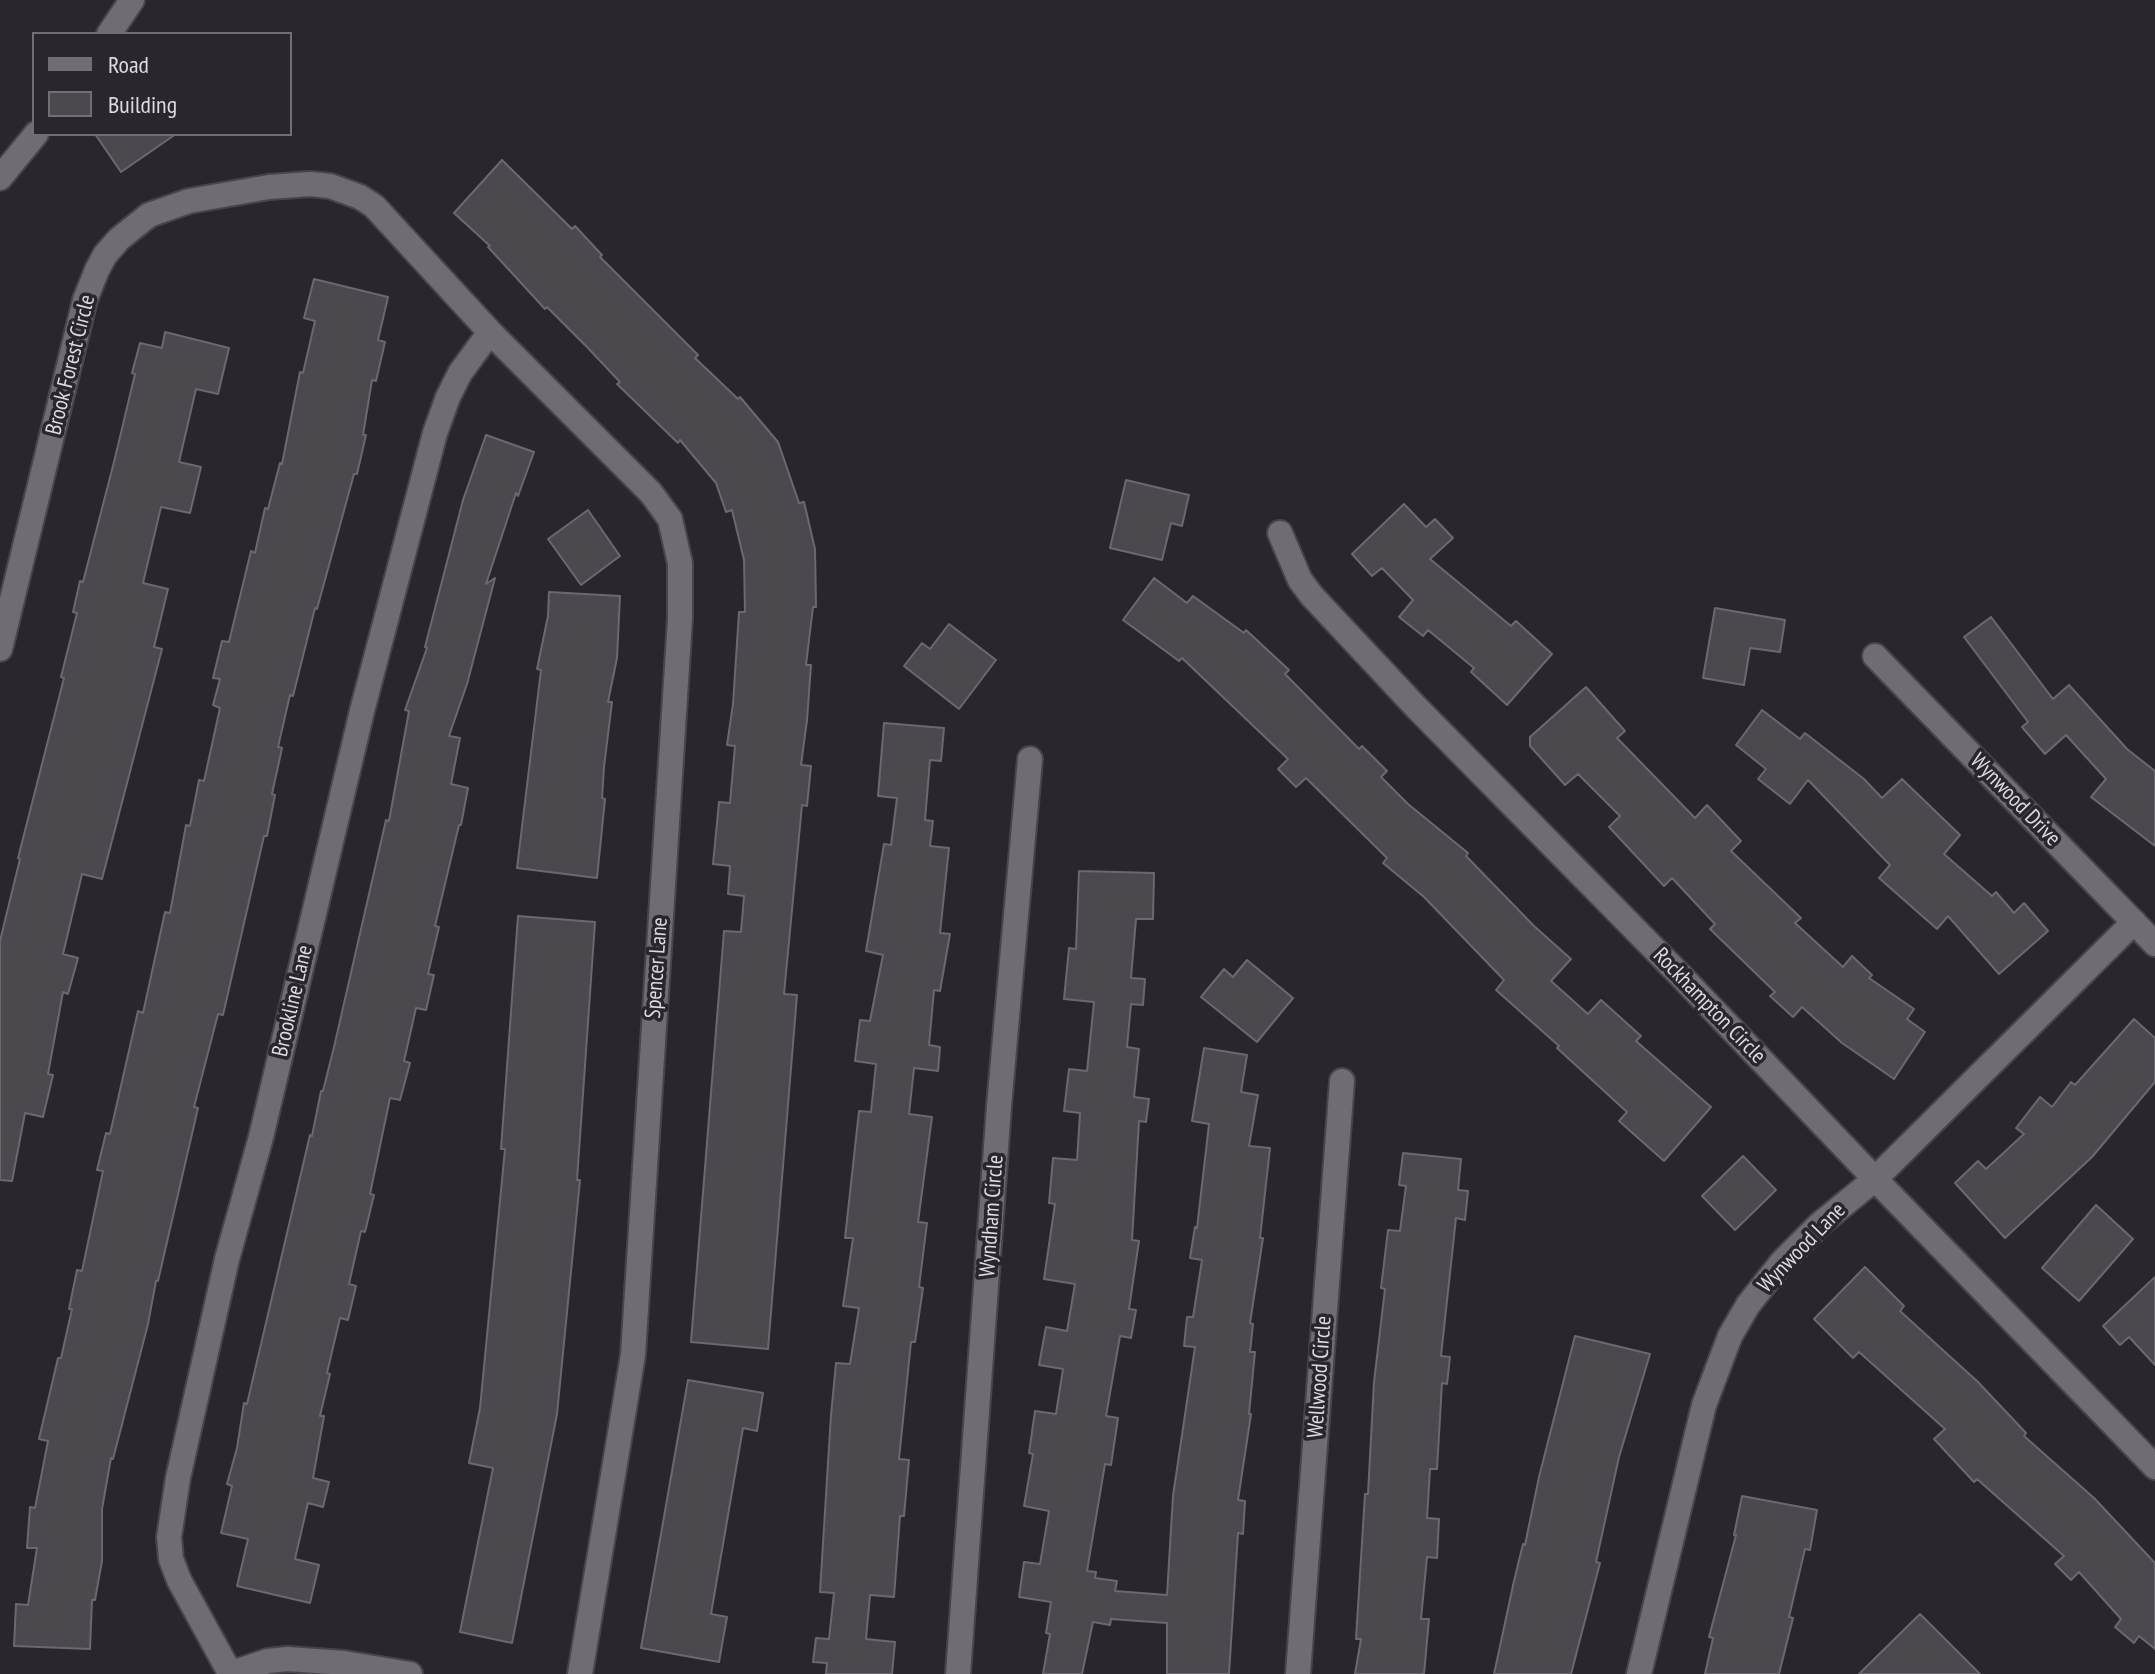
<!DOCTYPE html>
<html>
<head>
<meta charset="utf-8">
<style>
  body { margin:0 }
  #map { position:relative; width:2155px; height:1674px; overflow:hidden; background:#2b262d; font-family:"PT Sans Narrow",sans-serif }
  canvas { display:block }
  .legend { position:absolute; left:32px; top:32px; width:260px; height:104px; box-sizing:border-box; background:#2b262d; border:2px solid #736e74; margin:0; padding:10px 14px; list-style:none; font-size:24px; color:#dedade }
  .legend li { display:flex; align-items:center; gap:16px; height:40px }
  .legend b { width:40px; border:2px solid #736e74 }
</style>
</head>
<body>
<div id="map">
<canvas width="2155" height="1674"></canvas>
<ul class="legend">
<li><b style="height:10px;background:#716b73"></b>Road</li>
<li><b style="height:22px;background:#4d474e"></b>Building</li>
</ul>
</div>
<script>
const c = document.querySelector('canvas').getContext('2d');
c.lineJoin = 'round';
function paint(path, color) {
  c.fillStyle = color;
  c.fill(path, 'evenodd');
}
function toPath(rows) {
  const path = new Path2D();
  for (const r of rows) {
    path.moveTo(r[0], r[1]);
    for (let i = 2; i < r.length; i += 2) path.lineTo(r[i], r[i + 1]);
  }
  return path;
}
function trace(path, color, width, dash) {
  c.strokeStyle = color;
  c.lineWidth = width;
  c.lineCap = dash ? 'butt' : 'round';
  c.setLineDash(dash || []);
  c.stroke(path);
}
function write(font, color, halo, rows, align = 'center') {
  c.font = font + ' "PT Sans Narrow",sans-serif';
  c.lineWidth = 7;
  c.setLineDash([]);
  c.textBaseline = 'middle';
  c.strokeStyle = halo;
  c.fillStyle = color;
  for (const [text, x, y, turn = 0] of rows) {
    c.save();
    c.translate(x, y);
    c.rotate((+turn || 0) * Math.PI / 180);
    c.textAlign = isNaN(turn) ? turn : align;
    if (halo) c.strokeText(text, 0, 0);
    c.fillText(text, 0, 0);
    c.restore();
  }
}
const building = toPath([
  [95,134,176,134,121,172,95,134],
  [502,160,572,229,575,226,602,255,600,257,698,355,695,358,738,399,740,397,778,442,799,503,804,502,815,549,816,607,813,607,806,665,811,665,807,720,801,765,811,766,807,806,802,805,784,994,797,995,768,1349,691,1342,724,931,741,932,744,896,728,894,730,866,713,864,719,802,730,803,735,746,727,745,733,704,739,612,745,612,744,560,732,510,726,512,716,483,680,440,678,443,617,384,620,382,587,347,547,307,545,309,488,247,490,246,454,213,502,160],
  [314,279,388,297,378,340,385,342,376,381,372,380,363,435,366,435,357,474,354,474,317,609,315,608,293,696,290,695,278,747,282,748,272,794,275,795,267,836,264,836,223,1015,218,1014,194,1107,198,1108,158,1281,156,1281,148,1324,113,1459,111,1458,102,1509,102,1561,95,1600,92,1600,90,1649,14,1646,16,1604,28,1605,37,1548,27,1548,30,1507,35,1508,48,1441,39,1439,58,1358,61,1358,72,1309,69,1309,77,1270,82,1271,103,1171,97,1170,106,1133,110,1134,138,1011,143,1013,165,912,170,913,186,825,190,826,199,780,204,781,220,708,213,705,220,679,213,678,222,641,229,642,251,551,255,553,265,508,268,509,280,463,282,464,300,372,303,373,315,321,304,318,314,279],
  [165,332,229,348,218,394,196,389,179,462,201,467,190,513,161,507,143,583,168,589,154,647,162,649,102,879,82,874,63,954,78,958,68,994,63,992,48,1074,53,1075,43,1117,25,1113,12,1181,0,1180,0,941,20,859,18,858,64,678,61,677,77,613,73,612,80,581,83,582,114,462,135,374,132,373,140,343,162,348,165,332],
  [486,435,534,452,518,496,516,493,486,584,495,578,467,684,449,736,460,738,451,784,468,788,461,825,459,825,435,926,439,927,428,974,434,975,426,1010,416,1008,404,1061,410,1063,400,1100,390,1098,370,1194,374,1195,365,1232,361,1231,349,1284,356,1286,348,1320,340,1318,327,1373,330,1374,320,1416,324,1416,313,1478,329,1482,323,1507,308,1503,295,1559,319,1565,310,1603,237,1586,248,1539,221,1533,232,1486,227,1484,237,1448,244,1403,247,1404,310,1135,312,1136,321,1091,323,1091,334,1047,386,820,389,821,409,711,405,710,427,648,425,647,463,500,486,435],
  [1126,480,1189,495,1182,526,1171,523,1162,560,1110,548,1126,480],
  [1404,504,1426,527,1435,519,1453,538,1430,559,1511,626,1516,621,1552,654,1507,705,1471,672,1474,668,1428,630,1423,636,1399,617,1413,600,1382,568,1372,576,1352,554,1404,504],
  [588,510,620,556,581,585,548,539,588,510],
  [1154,578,1187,603,1193,596,1244,633,1246,630,1289,670,1285,674,1359,749,1362,746,1387,771,1381,777,1408,804,1468,853,1466,856,1534,926,1571,959,1551,981,1588,1014,1601,1000,1641,1036,1636,1041,1711,1107,1664,1161,1619,1121,1627,1112,1557,1048,1559,1046,1496,990,1504,980,1424,897,1383,863,1387,858,1306,778,1296,787,1278,769,1288,759,1182,658,1179,661,1123,620,1154,578],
  [549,592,620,596,617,658,608,702,612,702,604,767,602,798,605,799,597,878,517,868,541,670,537,669,548,616,549,592],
  [1715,608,1785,620,1780,652,1750,648,1744,685,1703,678,1715,608],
  [1991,617,2053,699,2069,685,2127,749,2155,771,2155,846,2091,797,2106,779,2066,735,2045,754,2022,727,2028,722,1964,637,1991,617],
  [949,624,996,660,959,709,904,666,922,643,930,649,949,624],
  [1586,687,1625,731,1617,738,1695,818,1707,805,1741,841,1731,851,1801,918,1795,923,1843,967,1852,956,1872,975,1869,978,1914,1009,1907,1019,1925,1032,1894,1079,1842,1043,1802,1007,1793,1017,1770,996,1775,992,1710,929,1715,924,1672,878,1664,886,1609,827,1620,816,1578,774,1565,785,1530,746,1530,737,1586,687],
  [1762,710,1800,739,1805,733,1864,779,1882,798,1902,779,1960,835,1944,854,1992,896,1996,892,2014,913,2024,903,2048,931,1999,974,1948,916,1937,929,1879,878,1890,865,1808,780,1790,804,1758,779,1766,769,1736,745,1762,710],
  [884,723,944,728,941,761,930,760,925,820,933,821,930,846,949,848,940,933,950,934,940,991,934,990,929,1045,940,1047,938,1071,914,1068,909,1114,932,1117,918,1222,927,1223,919,1287,923,1288,915,1342,911,1342,899,1459,909,1460,904,1516,900,1516,894,1597,870,1595,866,1639,895,1642,892,1674,826,1674,827,1663,813,1662,816,1638,829,1639,834,1593,820,1592,831,1415,836,1363,850,1364,859,1308,843,1306,853,1238,845,1238,859,1111,871,1112,876,1064,855,1061,860,1020,870,1021,883,955,866,951,884,844,891,845,897,798,878,796,884,723],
  [1079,871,1154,873,1153,919,1136,919,1131,978,1145,979,1143,1005,1131,1004,1127,1047,1139,1049,1134,1097,1149,1099,1146,1122,1139,1121,1132,1240,1139,1241,1129,1309,1136,1310,1131,1338,1120,1336,1106,1416,1118,1418,1111,1465,1105,1464,1087,1571,1096,1572,1095,1578,1117,1581,1115,1591,1167,1595,1173,1496,1195,1347,1184,1346,1187,1317,1193,1317,1202,1260,1190,1258,1195,1227,1197,1228,1209,1124,1192,1121,1204,1048,1247,1055,1241,1092,1258,1095,1249,1146,1270,1148,1260,1238,1263,1238,1250,1323,1253,1324,1250,1352,1255,1352,1249,1414,1251,1414,1238,1500,1245,1501,1243,1534,1238,1533,1229,1674,1167,1674,1167,1623,1111,1619,1110,1625,1093,1622,1082,1674,1043,1674,1050,1634,1046,1633,1051,1602,1019,1597,1024,1562,1040,1564,1049,1511,1024,1506,1033,1454,1029,1453,1035,1411,1056,1414,1063,1369,1039,1365,1046,1327,1067,1331,1075,1284,1044,1279,1055,1204,1049,1203,1053,1158,1077,1160,1080,1113,1064,1111,1069,1069,1087,1071,1094,1002,1064,999,1069,948,1076,949,1079,871],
  [518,916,595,922,577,1180,580,1180,557,1414,512,1643,460,1632,493,1468,469,1463,480,1408,505,1149,501,1149,518,916],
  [1247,960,1293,998,1257,1042,1201,997,1224,969,1233,977,1247,960],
  [2134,1019,2155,1038,2155,1082,2092,1157,2005,1238,1955,1183,1978,1161,1986,1169,2024,1134,2016,1128,2040,1097,2052,1107,2071,1082,2075,1085,2134,1019],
  [1403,1153,1461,1159,1458,1190,1468,1191,1465,1220,1456,1218,1441,1356,1450,1357,1447,1384,1442,1383,1437,1469,1430,1469,1427,1518,1439,1519,1437,1558,1427,1557,1421,1619,1429,1619,1424,1674,1355,1674,1361,1639,1356,1639,1365,1494,1368,1494,1374,1382,1385,1289,1381,1288,1388,1230,1400,1231,1406,1186,1399,1185,1403,1153],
  [1743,1156,1776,1190,1735,1230,1702,1196,1743,1156],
  [2096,1205,2133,1239,2079,1301,2042,1268,2096,1205],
  [1865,1267,1904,1306,1900,1311,1978,1382,2026,1433,2024,1436,2094,1498,2155,1563,2155,1649,2139,1636,2134,1643,2115,1627,2121,1619,2079,1572,2071,1580,2055,1564,2064,1556,1977,1479,1974,1482,1934,1439,1945,1429,1859,1352,1853,1358,1814,1319,1865,1267],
  [2155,1277,2155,1365,2129,1337,2120,1345,2103,1326,2155,1277],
  [1575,1336,1650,1354,1619,1457,1596,1562,1600,1563,1571,1674,1494,1674,1514,1581,1523,1544,1525,1545,1539,1477,1575,1336],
  [688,1380,763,1393,757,1431,743,1428,711,1614,727,1617,719,1662,641,1648,688,1380],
  [1742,1496,1817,1510,1810,1550,1805,1549,1789,1617,1793,1618,1779,1674,1705,1674,1713,1638,1709,1637,1736,1535,1734,1535,1742,1496],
  [1920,1614,1980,1674,1859,1674,1920,1614]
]);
paint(building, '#4d474e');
trace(building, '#6d686f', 2);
const street = toPath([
  [1280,533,1300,580,1312,596,1415,706,1681,976,1875,1179,2155,1467],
  [0,649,85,300,97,270,105,255,119,239,149,215,189,201,269,187,310,184,330,186,360,197,374,206,490,332,651,493,670,519,680,563,680,619,633,1355,580,1674],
  [1875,656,2155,944],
  [230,1673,179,1580,171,1559,169,1537,178,1478,227,1259,261,1137,362,711,435,433,448,397,460,373,490,332],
  [229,1674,268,1661,288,1659,344,1663,410,1674],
  [958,1674,999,1106,1030,759],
  [1298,1674,1342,1081],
  [1639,1674,1704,1405,1730,1336,1748,1305,1782,1262,1820,1224,1875,1179,2134,922]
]);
const secondary = toPath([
  [109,34,132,0],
  [0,178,36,134]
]);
trace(street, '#494449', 28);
trace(secondary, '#494449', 28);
trace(street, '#716b73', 24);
trace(secondary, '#716b73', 24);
write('22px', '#dedade', '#2b262d', [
  ["Brook Forest Circle",71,365,-76],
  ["Wynwood Drive",2015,800,46],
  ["Spencer Lane",657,968,-86],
  ["Brookline Lane",293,1001,-77],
  ["Rockhampton Circle",1709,1006,46],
  ["Wyndham Circle",992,1216,-86],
  ["Wynwood Lane",1802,1248,-46],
  ["Wellwood Circle",1320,1377,-86]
]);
</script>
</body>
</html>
